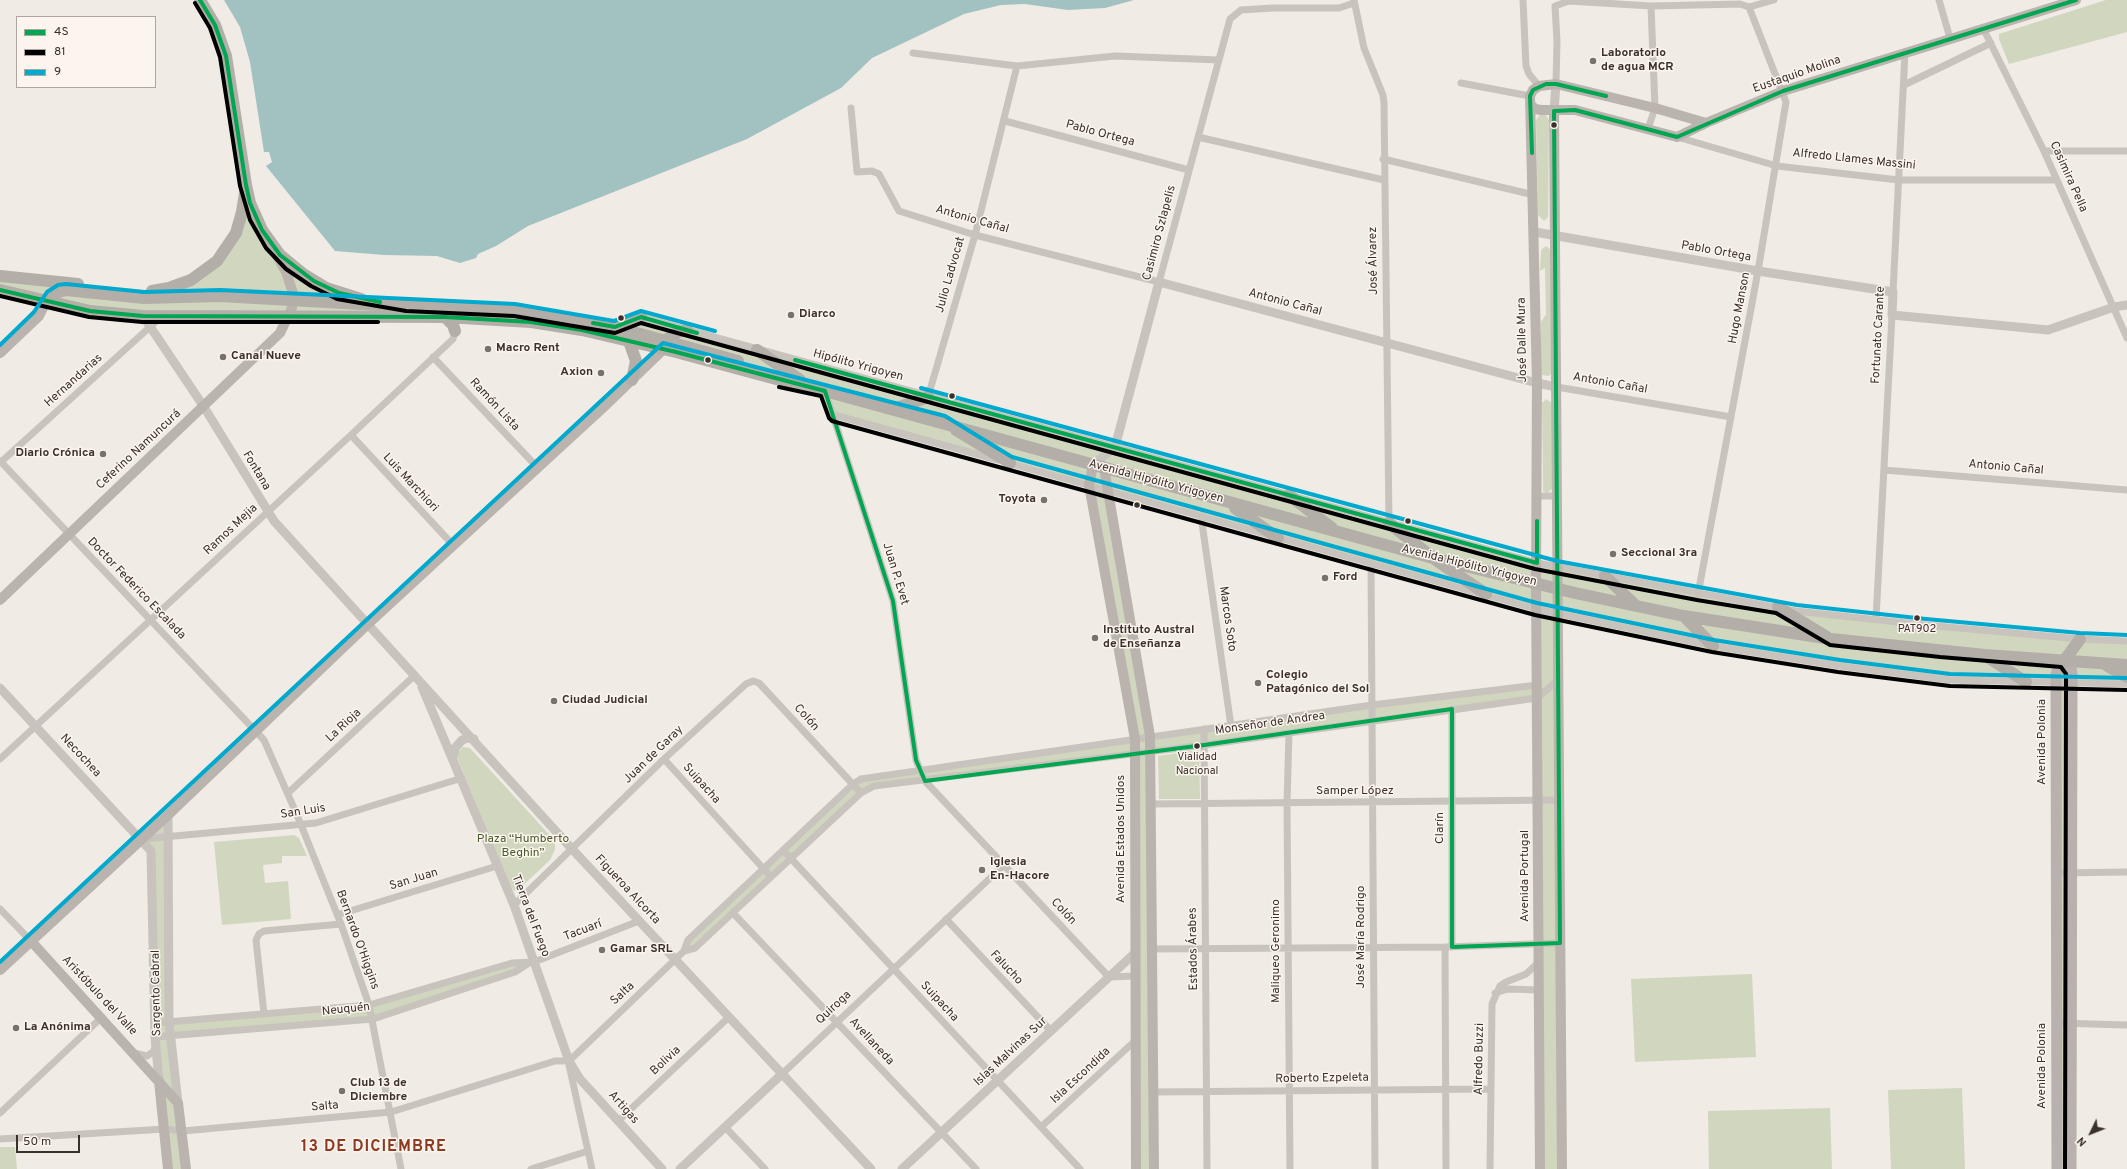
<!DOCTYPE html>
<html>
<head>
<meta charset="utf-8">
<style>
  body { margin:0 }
  #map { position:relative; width:2127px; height:1169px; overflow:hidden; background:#f0ebe5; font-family:Overpass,sans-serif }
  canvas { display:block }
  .legend { position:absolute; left:16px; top:16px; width:140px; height:72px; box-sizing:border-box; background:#fbf5ee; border:1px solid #aea6a0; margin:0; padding:5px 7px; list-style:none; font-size:12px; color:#3b302b }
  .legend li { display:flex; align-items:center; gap:8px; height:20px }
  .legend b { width:20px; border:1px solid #aea6a0 }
  .north { position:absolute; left:2071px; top:1113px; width:40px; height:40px; -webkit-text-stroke:3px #fbf5ee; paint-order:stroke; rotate:227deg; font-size:11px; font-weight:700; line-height:16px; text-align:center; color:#3b302b }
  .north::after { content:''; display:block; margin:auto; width:14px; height:18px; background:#3b302b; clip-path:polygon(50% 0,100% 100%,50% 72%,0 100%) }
  .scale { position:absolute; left:16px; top:1135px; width:64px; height:18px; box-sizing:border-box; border:2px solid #3b302b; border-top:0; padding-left:5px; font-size:12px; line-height:14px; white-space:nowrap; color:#3b302b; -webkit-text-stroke:3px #fbf5ee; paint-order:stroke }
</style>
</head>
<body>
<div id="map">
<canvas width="2127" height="1169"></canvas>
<ul class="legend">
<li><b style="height:5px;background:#00a651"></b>4S</li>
<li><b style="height:5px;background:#000"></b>81</li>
<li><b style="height:5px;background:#00a9ce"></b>9</li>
</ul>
<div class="north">N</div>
<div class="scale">50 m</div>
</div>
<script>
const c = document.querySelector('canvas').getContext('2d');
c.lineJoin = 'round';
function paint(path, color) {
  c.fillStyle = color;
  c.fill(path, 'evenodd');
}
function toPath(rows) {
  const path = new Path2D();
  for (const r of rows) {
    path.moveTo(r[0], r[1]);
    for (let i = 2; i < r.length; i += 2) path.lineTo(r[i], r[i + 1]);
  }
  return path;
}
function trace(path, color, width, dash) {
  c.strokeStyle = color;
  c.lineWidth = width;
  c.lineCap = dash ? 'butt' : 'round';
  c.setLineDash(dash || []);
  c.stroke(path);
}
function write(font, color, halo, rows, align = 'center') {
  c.font = font + ' Overpass,sans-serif';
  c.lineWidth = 3;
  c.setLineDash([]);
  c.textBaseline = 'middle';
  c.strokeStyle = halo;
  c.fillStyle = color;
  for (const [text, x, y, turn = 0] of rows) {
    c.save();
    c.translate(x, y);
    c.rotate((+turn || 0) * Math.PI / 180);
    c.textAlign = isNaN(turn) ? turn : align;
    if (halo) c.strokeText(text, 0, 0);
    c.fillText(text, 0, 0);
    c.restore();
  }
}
paint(toPath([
  [2106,0,2127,0,2127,32,2009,64,1999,39,1999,34],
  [1540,115,1546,115,1549,120,1548,217,1544,221,1538,215,1536,120],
  [244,203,280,255,354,297,615,327,641,317,1537,563,1796,611,2127,641,2127,684,2072,682,2071,1169,2057,1169,2055,682,1950,680,1839,666,1557,613,1562,1169,1540,1169,1537,698,1151,751,1154,1169,1136,1169,1135,754,874,786,861,793,695,948,684,951,688,940,861,779,1135,739,1089,485,834,415,825,391,531,322,143,316,0,290,0,276,157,291,217,261],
  [1109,491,1536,609,1537,685,1151,736],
  [1546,246,1552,251,1552,372,1549,376,1542,375,1541,369,1541,322,1546,314,1545,268,1540,271,1541,250],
  [1546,399,1552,403,1552,489,1547,493,1543,491,1543,483,1542,403],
  [463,747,470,748,555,841,555,850,550,860,519,889,514,891,509,884,458,760,457,753],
  [1199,750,1200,799,1159,799,1158,756],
  [168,815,169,1022,369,1005,512,963,529,963,515,972,373,1019,170,1036,186,1169,168,1169,159,1081,151,851,142,839],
  [294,835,299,838,307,856,282,856,282,863,263,865,265,883,288,881,291,919,222,925,214,842],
  [1752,974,1756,1057,1635,1062,1631,979],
  [1962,1088,1965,1169,1891,1169,1888,1090],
  [1830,1108,1832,1169,1709,1169,1708,1111],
  [0,1147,15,1147,17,1169,0,1169]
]), '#d1d6bf');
paint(toPath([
  [224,0,1134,0,1105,8,1068,10,1025,4,1001,5,964,14,872,58,841,88,747,139,528,226,496,246,478,254,476,258,460,263,437,256,384,255,335,251,266,166,272,162,269,152,264,152,250,62,240,27]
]), '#a1c2c1');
trace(toPath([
  [1354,0,1364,48,1383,95,1384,103,1389,523],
  [1523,0,1526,66,1529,74,1539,86],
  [1939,0,1950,38],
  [1983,28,2044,151,2127,338],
  [913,53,1017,66,1115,56,1219,60],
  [1461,83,1530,96],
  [1556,84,1557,41,1555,6,1569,1,1651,6,1740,4,1749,7,1774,0],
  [1904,85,1991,43],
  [851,108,857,172,872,171,879,174,899,211,975,235,1159,282,1230,19,1241,10,1273,8,1339,8,1354,3],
  [1005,121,1189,170],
  [1648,129,1655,108,1651,6],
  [1198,137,1384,180],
  [1677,137,1777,166,1899,180,2057,180],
  [2044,151,2127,151],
  [1383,159,1534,195],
  [1893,292,1905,52],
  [641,317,1537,563,1796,611,1925,625,2080,639,2127,641],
  [433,357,538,468],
  [1557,387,1731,417],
  [825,391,893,601,916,760,925,781,1109,977,1135,976],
  [928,397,975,235,1017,66],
  [834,415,998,460],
  [351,435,453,545],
  [0,461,264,740,297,815,341,924,369,1005,401,1169],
  [1,462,162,316],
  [1008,463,1536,609,1713,646,1839,666,1950,680,2127,684],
  [1884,470,2127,490],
  [1537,496,1557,496],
  [1201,516,1231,726],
  [1371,564,1375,1169],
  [1698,594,1758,271,1786,102,1749,7],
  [1876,619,1892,315],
  [1452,709,1452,947],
  [1204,729,1207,1169],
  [1289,733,1287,803,1290,1169],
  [0,759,351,435,453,339,455,331],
  [664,759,771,877],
  [288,793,415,675],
  [1151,804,1559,800],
  [142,839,316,823,462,778],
  [783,850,1080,1169],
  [2056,873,2127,872],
  [514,905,664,759,746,684,753,681,759,683,861,793],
  [0,909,31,941],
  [733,913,976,1169],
  [337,915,497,866],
  [946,919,1051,1031],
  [1445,947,1446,1169],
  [1152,949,1445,947,1560,943],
  [684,951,688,940,852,785,861,779,1372,705,1537,685],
  [1495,993,1508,989,1539,990],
  [264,1014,256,940,259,934,264,931,341,924],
  [155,1023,369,1005,512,963,534,962,639,921],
  [2056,1023,2127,1025],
  [155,1037,373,1019,515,972,529,963],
  [134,1053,147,1056,153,1052,156,1046],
  [569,1065,592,1169],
  [782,1074,1004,865],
  [1153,1092,1491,1089],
  [0,1113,102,1017],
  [618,1121,729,1017],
  [725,1127,765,1169],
  [1041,1127,1136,1040],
  [0,1139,165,1129,183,1131,391,1112,555,1061,569,1061,684,951,695,948,861,793,874,786,1204,745,1537,698,1558,680],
  [531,1169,588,1151],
  [1490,1169,1492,1004,1500,986,1506,982,1526,974,1539,962]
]), '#c9c3be', 7);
trace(toPath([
  [1554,111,1556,84],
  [1535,232,1758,271,1893,292,1892,315,2048,330,2114,307,2127,305],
  [143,316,204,407,274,521,572,849,871,1169],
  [1093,465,1115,447,1159,282,1537,383,1557,387],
  [422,687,514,905,569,1061,580,1079,662,1169],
  [0,688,151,851,155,1037,159,1081],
  [453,757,455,748,462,740,468,738,474,739],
  [168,815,169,1022,178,1103],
  [680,1169,782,1074],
  [902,1169,1136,952]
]), '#c9c3be', 9);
trace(toPath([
  [1530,104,1535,109,1541,110,1575,110,1677,137,1706,123,1783,91,2076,0],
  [1554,111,1562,1169],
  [0,353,39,316,46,302],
  [1093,465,1089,485,1135,739,1136,1169],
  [1104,468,1150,736,1154,1169],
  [0,600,280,333,292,308,293,293,286,272,276,254],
  [31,941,178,1103,186,1169],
  [0,970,168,815,368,624,607,404,664,349,665,344],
  [159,1081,168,1169],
  [1540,1169,1536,583,1537,383,1530,96,1533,90,1539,86,1556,84,1655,108,1706,123]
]), '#bab3ae', 10);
trace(toPath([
  [2057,1169,2056,674,2059,666,2064,661,2071,668,2072,674,2071,1169]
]), '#b8b1ad', 11);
trace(toPath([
  [200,0,215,25,226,56,246,185,250,203,262,230,280,255,303,274,326,288,361,299],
  [0,276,78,284],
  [0,290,90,311,143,316,445,317,531,322,582,330,676,352,802,386,825,391,1433,558,1575,593,1684,616,1831,639,1985,655,2127,665],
  [152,291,169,288,191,280,217,261,236,233,242,212,245,193],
  [46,302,55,293,66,290,144,298,220,296,361,304,515,310,615,327,738,361],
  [445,317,453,325,455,331],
  [615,327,641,317],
  [666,340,678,332,687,330],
  [629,341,636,361,632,380],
  [757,350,800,380],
  [894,409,928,397],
  [956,430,1010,463],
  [1289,495,1332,528],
  [1235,508,1278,538],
  [1389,523,1433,558,1486,594],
  [1605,576,1636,606],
  [1778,607,1827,637],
  [1684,616,1713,646],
  [1986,656,2026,682],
  [2064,661,2080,639],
  [2106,665,2127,677]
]), '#b4aea8', 12);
trace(toPath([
  [200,0,215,25,226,56,246,185,250,203,262,230,280,255,314,281,339,293,380,302],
  [1532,153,1530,96,1533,90,1546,84,1556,84,1606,96],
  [0,290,90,311,143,316,445,317,531,322,582,330,676,352,825,391,893,601,916,760,925,781,1204,745,1452,709,1452,947,1560,943,1554,111,1575,110,1677,137,1783,91,2076,0],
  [593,323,615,327,641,317,697,333],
  [795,360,1537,563,1537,521]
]), '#00a651', 4);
trace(toPath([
  [195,3,210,28,220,57,240,186,250,220,266,248,286,269,311,286,337,299,406,311,514,316,615,333,641,323,1535,569,1697,600,1776,613,1830,645,1940,657,2061,667,2066,674,2065,1169],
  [0,296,89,317,142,322,378,322],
  [779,387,821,396,829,418,832,421,1535,615,1712,652,1838,672,1950,686,2127,690]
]), '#000', 4);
trace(toPath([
  [0,345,34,312,47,292,58,285,66,284,144,292,220,290,515,304,614,321,641,311,715,331],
  [921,388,1557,561,1797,605,1926,619,2080,633,2127,635],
  [0,962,663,343,945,416,1012,457,1537,603,1714,640,1840,660,1950,674,2127,678]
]), '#00a9ce', 4);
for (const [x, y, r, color] of [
  [1593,61,4,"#7a716c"],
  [1554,125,3.5,"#3b302b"],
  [791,315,4,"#7a716c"],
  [621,318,3.5,"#3b302b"],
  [488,349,4,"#7a716c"],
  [223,357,4,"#7a716c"],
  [708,360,3.5,"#3b302b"],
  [601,373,4,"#7a716c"],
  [952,396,3.5,"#3b302b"],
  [103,454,4,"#7a716c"],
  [1044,500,4,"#7a716c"],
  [1137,505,3.5,"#3b302b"],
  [1408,521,3.5,"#3b302b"],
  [1613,554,4,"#7a716c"],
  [1325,578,4,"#7a716c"],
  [1917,618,3.5,"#3b302b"],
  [1095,638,4,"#7a716c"],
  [1258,683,4,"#7a716c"],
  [554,701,4,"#7a716c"],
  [1197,746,3.5,"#3b302b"],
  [982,870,4,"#7a716c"],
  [602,950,4,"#7a716c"],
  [16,1028,4,"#7a716c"],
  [342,1091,4,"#7a716c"]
]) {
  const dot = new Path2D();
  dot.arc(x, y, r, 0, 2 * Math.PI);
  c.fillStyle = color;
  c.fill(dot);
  trace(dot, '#fbf5ee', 1.5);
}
write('11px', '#3b302b', '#fbf5ee', [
  ["PAT902",1917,630],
  ["Vialidad",1197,758],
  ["Nacional",1197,772]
]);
write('bold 12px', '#3b302b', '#fbf5ee', [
  ["Laboratorio",1601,54],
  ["de agua MCR",1601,68],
  ["Diarco",799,315],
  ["Macro Rent",496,349],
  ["Canal Nueve",231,357],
  ["Axion",593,373,"right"],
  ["Diario Crónica",95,454,"right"],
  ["Toyota",1036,500,"right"],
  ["Seccional 3ra",1621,554],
  ["Ford",1333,578],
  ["Instituto Austral",1103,631],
  ["de Enseñanza",1103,645],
  ["Colegio",1266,676],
  ["Patagónico del Sol",1266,690],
  ["Ciudad Judicial",562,701],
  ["Iglesia",990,863],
  ["En-Hacore",990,877],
  ["Gamar SRL",610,950],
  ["La Anónima",24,1028],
  ["Club 13 de",350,1084],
  ["Diciembre",350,1098]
], 'left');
write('12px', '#3b302b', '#fbf5ee', [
  ["Eustaquio Molina",1797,75,-19],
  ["Pablo Ortega",1100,134,15],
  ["Alfredo Llames Massini",1854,160,6],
  ["Casimira Pella",2068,177,66],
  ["Antonio Cañal",972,220,16],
  ["Casimiro Szlapelis",1160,233,-75],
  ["Pablo Ortega",1716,252,10],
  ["José Álvarez",1374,261,-91],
  ["Julio Ladvocat",951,275,-74],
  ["Antonio Cañal",1285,303,15],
  ["Hugo Manson",1740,308,-79],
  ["Fortunato Carante",1879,335,-87],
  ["José Dalle Mura",1523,340,-91],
  ["Hipólito Yrigoyen",858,366,15],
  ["Hernandarias",74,381,-42],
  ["Antonio Cañal",1610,384,10],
  ["Ramón Lista",494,405,47],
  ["Ceferino Namuncurá",139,450,-43],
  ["Antonio Cañal",2006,468,5],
  ["Fontana",256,471,59],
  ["Avenida Hipólito Yrigoyen",1156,482,15],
  ["Luis Marchiori",410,483,47],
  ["Ramos Mejia",231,530,-43],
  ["Avenida Hipólito Yrigoyen",1469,566,14],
  ["Juan P. Evet",895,574,73],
  ["Doctor Federico Escalada",136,589,46],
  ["Marcos Soto",1227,619,82],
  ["Colón",806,718,48],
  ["Monseñor de Andrea",1270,724,-8],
  ["La Rioja",344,726,-43],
  ["Avenida Polonia",2043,742,-90],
  ["Juan de Garay",654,755,-44],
  ["Necochea",80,756,47],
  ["Suipacha",701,784,48],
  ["Samper López",1355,792],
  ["San Luis",303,812,-9],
  ["Clarín",1441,828,-90],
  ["Avenida Estados Unidos",1122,839,-90],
  ["Avenida Portugal",1526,876,-90],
  ["San Juan",414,880,-17],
  ["Figueroa Alcorta",627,890,47],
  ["Colón",1063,912,47],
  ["Tierra del Fuego",530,916,69],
  ["Tacuarí",583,931,-21],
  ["José María Rodrigo",1362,937,-90],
  ["Bernardo O'Higgins",357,940,70],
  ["Estados Árabes",1194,949,-91],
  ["Maliqueo Geronimo",1277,951,-90],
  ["Falucho",1006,968,47],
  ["Sargento Cabral",157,993,-91],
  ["Salta",623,994,-43],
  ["Aristóbulo del Valle",99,996,47],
  ["Suipacha",939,1002,47],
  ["Quiroga",834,1008,-43],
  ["Neuquén",346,1010,-6],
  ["Avellaneda",871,1042,47],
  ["Islas Malvinas Sur",1011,1052,-43],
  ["Alfredo Buzzi",1480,1059,-89],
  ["Bolivia",666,1061,-43],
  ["Avenida Polonia",2043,1066,-90],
  ["Isla Escondida",1081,1076,-43],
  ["Roberto Ezpeleta",1322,1079,-1],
  ["Salta",325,1107,-5],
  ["Artigas",623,1108,48]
]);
write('12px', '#4a5a2e', '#fbf5ee', [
  ["Plaza “Humberto",523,840],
  ["Beghin”",523,854]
]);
c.letterSpacing = '1px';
write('bold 16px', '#8c3b22', '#fbf5ee', [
  ["13 DE DICIEMBRE",374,1148]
]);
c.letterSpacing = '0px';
</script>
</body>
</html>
